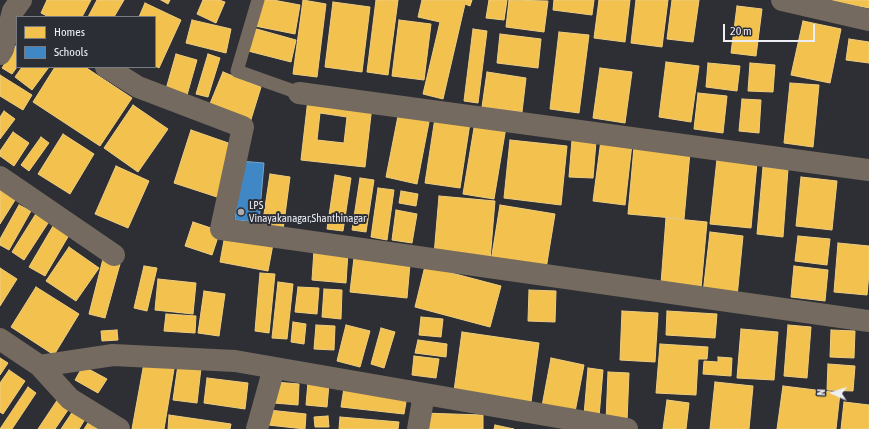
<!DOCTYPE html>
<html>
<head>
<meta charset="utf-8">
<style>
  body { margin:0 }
  #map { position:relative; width:869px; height:429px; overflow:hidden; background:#2e2f34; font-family:"Asap Condensed",sans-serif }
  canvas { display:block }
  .legend { position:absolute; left:16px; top:16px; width:140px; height:52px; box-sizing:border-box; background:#2c2e36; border:1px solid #797b82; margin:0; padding:5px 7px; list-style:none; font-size:12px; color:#edeef4 }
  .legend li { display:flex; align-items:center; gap:8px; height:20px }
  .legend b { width:20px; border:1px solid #797b82 }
  .north { position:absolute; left:813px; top:373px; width:40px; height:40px; -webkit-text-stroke:3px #2c2e36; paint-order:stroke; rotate:273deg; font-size:11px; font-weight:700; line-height:16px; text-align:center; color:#edeef4 }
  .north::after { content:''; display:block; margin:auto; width:14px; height:18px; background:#edeef4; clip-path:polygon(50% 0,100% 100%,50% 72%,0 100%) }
  .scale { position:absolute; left:723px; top:24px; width:92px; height:18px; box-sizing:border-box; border:2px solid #edeef4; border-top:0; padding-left:5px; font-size:12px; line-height:14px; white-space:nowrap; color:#edeef4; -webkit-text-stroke:3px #2c2e36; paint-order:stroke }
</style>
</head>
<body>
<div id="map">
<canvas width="869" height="429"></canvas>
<ul class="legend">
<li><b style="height:11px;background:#f2c14e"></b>Homes</li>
<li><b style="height:11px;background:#3f88c5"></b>Schools</li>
</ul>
<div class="north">N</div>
<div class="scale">20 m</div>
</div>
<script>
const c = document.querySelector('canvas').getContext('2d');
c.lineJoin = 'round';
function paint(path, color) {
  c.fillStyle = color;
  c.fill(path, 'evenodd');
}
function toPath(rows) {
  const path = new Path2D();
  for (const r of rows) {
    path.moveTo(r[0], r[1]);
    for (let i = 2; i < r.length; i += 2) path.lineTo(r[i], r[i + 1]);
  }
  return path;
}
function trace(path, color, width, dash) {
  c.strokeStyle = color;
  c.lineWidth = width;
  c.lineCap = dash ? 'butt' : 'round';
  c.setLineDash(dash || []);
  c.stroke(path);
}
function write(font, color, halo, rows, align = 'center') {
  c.font = font + ' "Asap Condensed",sans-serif';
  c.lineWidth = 4;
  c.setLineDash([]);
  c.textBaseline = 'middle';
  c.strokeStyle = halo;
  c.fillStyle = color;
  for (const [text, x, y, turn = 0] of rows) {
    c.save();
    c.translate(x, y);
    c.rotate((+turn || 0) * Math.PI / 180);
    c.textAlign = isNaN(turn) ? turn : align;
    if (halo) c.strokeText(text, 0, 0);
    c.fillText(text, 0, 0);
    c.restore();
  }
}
const homes = toPath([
  [47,0,91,0,82,17,49,17,41,13,47,0],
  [97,0,124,0,114,17,88,17,97,0],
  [161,0,170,0,168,4,161,0],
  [203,0,219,0,225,2,216,23,197,14,203,0],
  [261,0,273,0,300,5,295,34,255,26,261,0],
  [303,0,326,4,317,77,293,74,303,0],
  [376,0,398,0,388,75,367,72,376,0],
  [422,0,472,0,470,6,465,4,443,99,423,94,440,22,418,17,422,0],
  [489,0,507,0,504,20,486,18,489,0],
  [509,0,548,1,544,32,506,27,509,0],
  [554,0,594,0,592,15,553,10,554,0],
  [599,0,630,0,625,42,594,38,599,0],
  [636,0,668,0,662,47,631,43,636,0],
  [672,0,699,0,693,42,667,39,672,0],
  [826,0,869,0,869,8,826,0],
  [333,2,370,7,362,72,325,67,333,2],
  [145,3,181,20,159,68,155,66,155,17,139,17,145,3],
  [737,6,762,9,756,56,731,53,737,6],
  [192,20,231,29,226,53,186,43,192,20],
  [399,20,431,24,424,80,392,76,399,20],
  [803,21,841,29,830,83,791,75,803,21],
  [253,28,296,40,291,62,248,51,253,28],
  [473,29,487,31,478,103,464,101,473,29],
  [559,32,589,35,579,113,550,109,559,32],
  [500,34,541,39,538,68,497,63,500,34],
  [849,39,869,42,869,63,846,60,849,39],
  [17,44,17,67,12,74,2,68,17,44],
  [176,54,197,60,187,95,166,89,176,54],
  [208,54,220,58,208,97,196,94,208,54],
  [666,62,699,66,691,122,659,117,666,62],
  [708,63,740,66,737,91,706,87,708,63],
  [750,63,775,65,773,92,748,91,750,63],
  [22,67,49,67,32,90,15,77,22,67],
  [55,67,85,67,132,98,100,146,33,102,55,67],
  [600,68,632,72,625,123,593,118,600,68],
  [223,72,261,87,249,126,207,111,223,72],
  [487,72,526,78,522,112,482,107,487,72],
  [0,75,32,95,23,110,0,96,0,75],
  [790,83,819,85,813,147,784,143,790,83],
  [698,93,727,96,723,133,694,129,698,93],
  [308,99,372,106,365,167,301,160,308,99],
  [320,113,347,117,344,143,317,140,320,113],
  [742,99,761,100,759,133,739,131,742,99],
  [133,105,168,129,138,172,104,148,133,105],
  [4,111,15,119,0,139,0,117,4,111],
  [399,111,430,117,417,184,386,177,399,111],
  [435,118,470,123,460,188,425,183,435,118],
  [475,122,506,127,494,199,463,194,475,122],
  [191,130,237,146,220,198,174,183,191,130],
  [13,132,29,143,14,166,0,156,0,151,13,132],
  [63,134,94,154,70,194,38,174,63,134],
  [41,137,49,143,29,171,21,165,41,137],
  [510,140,567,146,561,205,504,198,510,140],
  [572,140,596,142,593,178,569,177,572,140],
  [601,140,632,144,625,205,593,201,601,140],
  [634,147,690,152,684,219,628,214,634,147],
  [717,159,757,163,751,228,710,224,717,159],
  [116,166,149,181,128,228,95,214,116,166],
  [763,167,788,169,783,237,757,234,763,167],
  [270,174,290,177,283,230,262,227,270,174],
  [335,175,351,178,343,231,327,229,335,175],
  [801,177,837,181,832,230,796,226,801,177],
  [360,178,374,180,366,232,352,230,360,178],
  [0,187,17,197,0,224,0,187],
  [378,188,394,190,387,240,371,237,378,188],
  [401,191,418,194,416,206,399,203,401,191],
  [439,196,495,201,490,260,434,255,439,196],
  [19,205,31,211,9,250,0,245,0,239,19,205],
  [500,205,555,214,546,269,491,261,500,205],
  [396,210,417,214,412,243,392,240,396,210],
  [37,212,50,220,24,260,12,252,37,212],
  [666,218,707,222,701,288,661,284,666,218],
  [56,221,72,230,45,276,29,267,56,221],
  [193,222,220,231,212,255,185,246,193,222],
  [710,232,743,236,737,297,703,293,710,232],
  [225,235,273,244,268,271,220,262,225,235],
  [798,236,830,239,827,265,795,261,798,236],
  [838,243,869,246,869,273,867,295,834,292,838,243],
  [69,247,99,268,76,301,46,281,69,247],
  [314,250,348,252,346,283,312,280,314,250],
  [354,258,410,264,407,298,350,292,354,258],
  [103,259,120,264,105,318,89,314,103,259],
  [144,266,157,268,147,311,134,308,144,266],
  [425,266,501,286,490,327,415,307,425,266],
  [794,266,828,270,825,301,791,297,794,266],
  [0,268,17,279,0,306,0,268],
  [260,273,275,274,269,333,255,331,260,273],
  [158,279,196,283,193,314,155,310,158,279],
  [278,282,293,284,287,339,272,338,278,282],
  [36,287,79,314,54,355,11,327,36,287],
  [298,287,319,288,317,314,295,312,298,287],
  [324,289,342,290,341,319,322,317,324,289],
  [529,290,556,291,555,322,528,321,529,290],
  [204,291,225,294,219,336,198,333,204,291],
  [622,311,658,313,655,362,620,360,622,311],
  [667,311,717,314,715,338,666,335,667,311],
  [166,314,196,316,195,333,164,331,166,314],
  [421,317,443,319,441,337,419,335,421,317],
  [293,322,306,324,304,344,291,342,293,322],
  [316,325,335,326,334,350,314,349,316,325],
  [346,325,370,331,360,367,337,361,346,325],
  [788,325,811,327,807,378,784,376,788,325],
  [381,328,395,332,384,368,371,364,381,328],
  [741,329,778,332,774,380,737,378,741,329],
  [117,330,118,340,102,341,101,331,117,330],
  [831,330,855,331,854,358,830,357,831,330],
  [462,332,539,343,531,402,454,391,462,332],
  [418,340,447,344,446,357,415,353,418,340],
  [660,344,708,347,707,359,698,359,696,395,656,393,660,344],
  [414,356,439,359,436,378,412,375,414,356],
  [718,357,732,358,731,376,703,374,704,361,718,362,718,357],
  [0,358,8,363,0,375,0,358],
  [551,358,584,365,575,412,542,406,551,358],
  [144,363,174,369,164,429,132,429,144,363],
  [828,364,855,366,853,391,827,390,828,364],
  [178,365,201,368,197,403,173,400,178,365],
  [83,366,107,379,98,393,75,380,83,366],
  [588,368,603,370,599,417,584,415,588,368],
  [9,370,25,381,3,414,0,412,0,383,9,370],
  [608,372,629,373,627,421,606,421,608,372],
  [207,378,248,383,245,409,204,403,207,378],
  [275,382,299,384,298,405,274,403,275,382],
  [308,382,329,384,327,407,306,405,308,382],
  [715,382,753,386,749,429,710,429,715,382],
  [783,386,840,393,836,429,777,429,783,386],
  [28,387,36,393,12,429,0,429,28,387],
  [344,388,407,396,404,414,341,407,344,388],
  [58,399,70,407,55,429,38,429,58,399],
  [667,400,689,403,686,429,663,429,667,400],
  [844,402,869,405,869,429,841,429,844,402],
  [75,408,87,416,79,429,61,429,75,408],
  [269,410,306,414,305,429,268,425,269,410],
  [423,413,483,415,483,429,422,429,423,413],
  [169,415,231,424,230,429,168,429,169,415],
  [328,416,329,427,315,427,314,417,328,416],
  [340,417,399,422,398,429,339,429,340,417],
  [88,423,98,429,84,429,88,423],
  [495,425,514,429,494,429,495,425]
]);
paint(homes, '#f2c14e');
trace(homes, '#f0ce80', 1);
const schools = toPath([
  [239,161,264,163,259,222,235,220,239,161]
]);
paint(schools, '#3f88c5');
trace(schools, '#73a7d3', 1);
trace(toPath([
  [258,0,237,71,299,93]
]), '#746a5f', 13);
trace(toPath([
  [782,0,869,20],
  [0,54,3,49,13,11,21,0],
  [106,67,138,87,243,127,221,229,869,321],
  [299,93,869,170],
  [0,177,114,255],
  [0,339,40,366,113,355,235,361,627,429],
  [40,366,70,399,119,429],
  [257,429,274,368],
  [418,429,424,394]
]), '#746a5f', 22);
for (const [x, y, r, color] of [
  [241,212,4,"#aaabb1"]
]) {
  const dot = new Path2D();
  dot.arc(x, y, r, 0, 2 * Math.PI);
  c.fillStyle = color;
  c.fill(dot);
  trace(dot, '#2c2e36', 1.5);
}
write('11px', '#edeef4', '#2c2e36', [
  ["LPS",249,206],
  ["Vinayakanagar,Shanthinagar",249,219]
], 'left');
</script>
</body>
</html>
